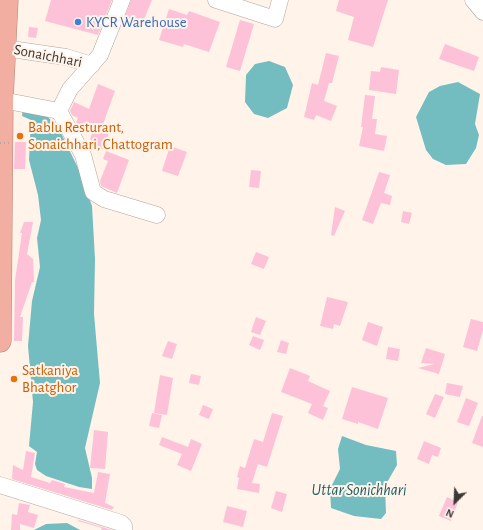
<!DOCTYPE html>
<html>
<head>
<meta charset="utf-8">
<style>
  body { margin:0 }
  #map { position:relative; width:483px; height:530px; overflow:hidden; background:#fff3ea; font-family:"Alegreya Sans",sans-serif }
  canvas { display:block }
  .north { position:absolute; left:435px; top:482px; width:40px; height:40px; -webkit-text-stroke:3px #fff3ea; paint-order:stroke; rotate:204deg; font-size:11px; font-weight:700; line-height:16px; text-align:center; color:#3c3834 }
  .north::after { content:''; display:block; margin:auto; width:14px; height:18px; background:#3c3834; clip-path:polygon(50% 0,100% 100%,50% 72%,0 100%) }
</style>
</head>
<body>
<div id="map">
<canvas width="483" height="530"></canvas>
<div class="north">N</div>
</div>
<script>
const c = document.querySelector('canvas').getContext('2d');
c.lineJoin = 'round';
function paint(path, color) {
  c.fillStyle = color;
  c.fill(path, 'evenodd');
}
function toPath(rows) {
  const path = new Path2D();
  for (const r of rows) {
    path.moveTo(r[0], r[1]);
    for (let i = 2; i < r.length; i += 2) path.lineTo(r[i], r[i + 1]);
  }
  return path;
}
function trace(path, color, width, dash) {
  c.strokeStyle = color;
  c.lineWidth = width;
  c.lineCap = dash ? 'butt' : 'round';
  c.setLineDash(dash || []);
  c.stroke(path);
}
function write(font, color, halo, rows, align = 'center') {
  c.font = font + ' "Alegreya Sans",sans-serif';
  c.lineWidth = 4;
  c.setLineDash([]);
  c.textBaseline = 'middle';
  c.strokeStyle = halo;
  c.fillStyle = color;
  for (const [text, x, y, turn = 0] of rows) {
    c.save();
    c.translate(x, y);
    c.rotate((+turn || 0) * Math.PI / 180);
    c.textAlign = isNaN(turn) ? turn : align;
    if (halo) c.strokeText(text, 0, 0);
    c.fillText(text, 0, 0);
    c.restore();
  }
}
paint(toPath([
  [269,61,285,67,293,85,287,108,268,118,254,114,245,102,246,75,255,64],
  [458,82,480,94,475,124,479,135,476,148,466,164,446,165,433,159,426,150,416,117,429,92,440,86],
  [23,108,47,116,59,129,79,170,92,206,95,259,94,314,100,383,85,448,92,478,92,489,79,487,46,476,37,470,35,464,37,452,29,446,33,402,28,346,32,301,40,267,37,238,41,220,38,195,29,160,31,120,22,116],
  [342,436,366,445,396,451,397,465,385,486,386,513,381,519,354,516,331,508,330,489,340,469,338,449],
  [67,523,80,530,34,530,46,524]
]), '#73bdc0');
paint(toPath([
  [51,0,112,0,98,35,45,21],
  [131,0,152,0,142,24,130,20,129,24,123,22],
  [339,0,388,0,373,47,348,40,354,17,336,11],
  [169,9,187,15,189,11,220,22,209,52,184,44,183,47,159,40],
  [240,20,254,24,240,71,226,67],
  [29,27,38,28,36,38,28,37],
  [445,44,479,57,474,71,439,59],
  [326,53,339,56,332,83,329,83,324,101,337,106,331,121,316,115,314,120,304,117,312,83,318,85],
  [381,67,399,70,396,94,369,90,371,71,380,72],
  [98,84,115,91,103,124,111,127,103,149,89,144,92,133,79,127,76,122,78,118,72,115,70,111,74,102,89,109],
  [365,95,375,96,372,119,377,119,375,134,387,136,384,151,359,146,363,127,361,127],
  [15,142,26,142,25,169,14,169],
  [170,146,187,152,178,176,162,171],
  [106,151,129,160,117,193,101,186,100,181,108,161,103,159],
  [251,170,261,171,259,188,249,187],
  [379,172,390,175,384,193,392,196,390,205,381,203,373,224,362,220],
  [335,207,345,211,334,236,331,235],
  [403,211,412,213,409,224,401,222],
  [24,222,33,222,27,254,33,259,34,282,32,282,20,317,23,317,22,341,14,341,15,280,22,233,20,233],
  [256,252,269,257,264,269,251,264],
  [327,297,348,302,340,326,334,324,333,329,320,326],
  [256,317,266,321,260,335,251,332],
  [471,319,483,322,483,330,477,351,463,347],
  [368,322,383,327,377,346,362,340],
  [253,336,264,340,260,350,249,345],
  [281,340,289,343,286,354,277,352],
  [168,341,177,344,172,359,162,356],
  [388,347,400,349,398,361,386,359],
  [426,348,445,354,439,374,418,368,434,364,421,363],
  [290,368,310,376,308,381,330,391,323,406,328,408,323,420,308,413,312,404,281,392],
  [191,374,201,376,199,385,189,383],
  [160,375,173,378,167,415,154,413],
  [447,383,463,386,460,397,445,394],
  [352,387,388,398,378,429,358,422,358,424,342,419],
  [435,394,444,397,435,418,426,414],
  [466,398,478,403,469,426,457,422],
  [203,405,213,409,209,419,199,415],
  [152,413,162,415,159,428,149,426],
  [272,413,283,416,267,467,258,464,252,483,260,484,259,493,237,489,239,478,237,477,240,466,245,468,254,439,263,442],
  [482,416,483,416,483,447,472,443],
  [94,430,108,432,105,469,90,468],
  [162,437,188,447,191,439,202,444,191,471,177,465,182,454,159,445],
  [424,441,441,448,438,457,432,455,429,464,417,459],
  [26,451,35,453,31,477,50,483,52,480,65,484,64,487,94,493,98,472,110,474,105,503,114,507,112,510,12,479,13,465,23,470],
  [276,491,287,494,282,512,271,508],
  [447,497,458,502,451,521,439,516],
  [19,503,30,505,28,512,38,515,34,528,20,524,20,530,11,530,12,514,17,515],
  [227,506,247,511,243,527,223,522],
  [79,520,112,530,101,530,102,528,78,521]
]), '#fdc2d8');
const minor = toPath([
  [122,0,100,55,70,89,59,111,83,155,93,192,104,199,157,215],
  [216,0,275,19,280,0],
  [473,0,483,12],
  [4,48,66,57,92,65],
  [2,100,59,111],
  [0,485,121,523,124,526,124,530]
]);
const highway = toPath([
  [0,341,2,100,7,0]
]);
trace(minor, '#b0a59d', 17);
trace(highway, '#b2857b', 23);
trace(minor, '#fff', 16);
trace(highway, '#f1aea1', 22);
trace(toPath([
  [0,143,10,143]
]), '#b2aaa2', 2, [1, 3]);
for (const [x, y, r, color] of [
  [78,22,4,"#3f7fe0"],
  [20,136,4,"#e8710a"],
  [14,379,4,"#e8710a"]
]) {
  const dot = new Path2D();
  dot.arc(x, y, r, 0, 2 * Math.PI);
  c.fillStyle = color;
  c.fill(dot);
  trace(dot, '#fff3ea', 1.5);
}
write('15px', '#366cbe', '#fff3ea', [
  ["KYCR Warehouse",86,22]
], 'left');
write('15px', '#3c3834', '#fff3ea', [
  ["Sonaichhari",48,56,11]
]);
write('15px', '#c56008', '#fff3ea', [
  ["Bablu Resturant,",28,127],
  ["Sonaichhari, Chattogram",28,144],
  ["Satkaniya",22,370],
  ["Bhatghor",22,387]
], 'left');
write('italic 16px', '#1d5b5e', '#fff3ea', [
  ["Uttar Sonichhari",359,490]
]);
</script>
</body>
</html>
